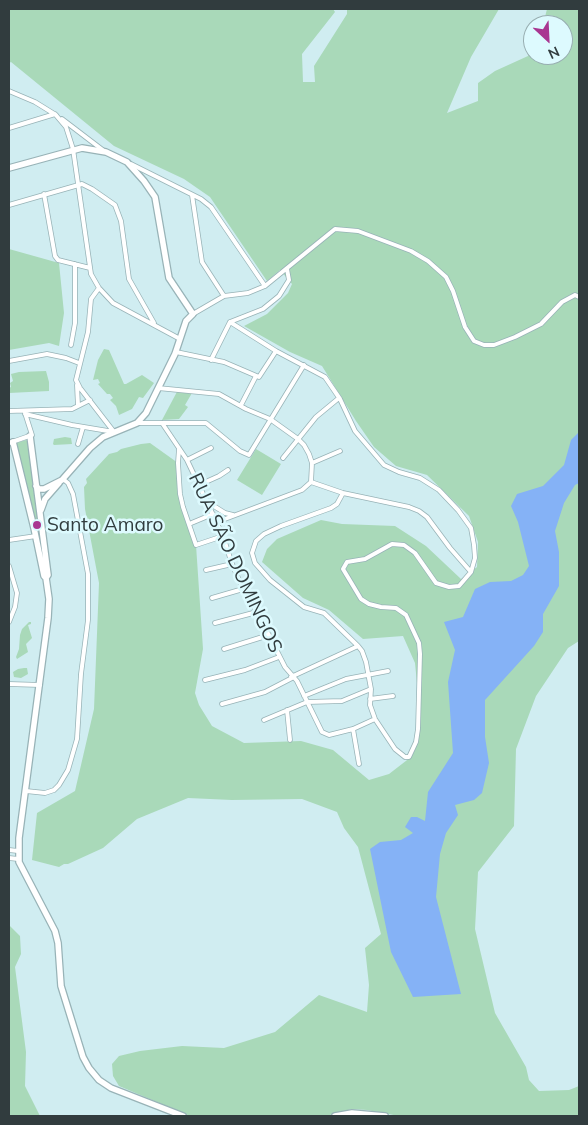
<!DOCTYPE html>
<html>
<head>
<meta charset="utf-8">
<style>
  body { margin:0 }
  #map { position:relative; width:588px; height:1125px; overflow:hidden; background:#d0edf1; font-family:Mulish,sans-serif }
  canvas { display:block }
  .frame { position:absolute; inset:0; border:10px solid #313c3e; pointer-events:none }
  .north { position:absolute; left:523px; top:15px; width:50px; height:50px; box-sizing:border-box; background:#ddfafe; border:1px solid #98aeb1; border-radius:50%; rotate:155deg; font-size:14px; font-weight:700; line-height:20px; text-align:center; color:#313c3e }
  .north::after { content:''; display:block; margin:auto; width:18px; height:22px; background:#a93691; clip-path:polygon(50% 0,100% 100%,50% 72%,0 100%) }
</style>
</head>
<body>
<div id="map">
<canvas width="588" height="1125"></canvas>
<div class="frame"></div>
<div class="north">N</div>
</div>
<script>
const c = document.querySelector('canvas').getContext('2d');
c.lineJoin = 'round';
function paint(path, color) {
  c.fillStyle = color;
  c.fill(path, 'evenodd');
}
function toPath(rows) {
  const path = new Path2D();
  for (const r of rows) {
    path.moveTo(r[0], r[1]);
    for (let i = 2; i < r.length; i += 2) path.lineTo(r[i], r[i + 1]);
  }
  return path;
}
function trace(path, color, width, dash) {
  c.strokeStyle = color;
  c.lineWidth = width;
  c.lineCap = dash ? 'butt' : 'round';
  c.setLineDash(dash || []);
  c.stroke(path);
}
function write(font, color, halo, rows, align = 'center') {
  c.font = font + ' Mulish,sans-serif';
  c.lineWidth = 5;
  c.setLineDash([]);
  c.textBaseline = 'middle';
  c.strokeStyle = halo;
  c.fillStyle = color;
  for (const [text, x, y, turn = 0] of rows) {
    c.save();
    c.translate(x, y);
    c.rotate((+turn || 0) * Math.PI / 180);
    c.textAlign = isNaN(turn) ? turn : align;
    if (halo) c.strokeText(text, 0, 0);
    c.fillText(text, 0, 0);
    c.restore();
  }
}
paint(toPath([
  [9,9,333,9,335,12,302,54,303,82,315,82,314,66,347,14,347,9,499,9,471,57,447,113,478,101,478,83,495,71,528,56,533,46,533,55,563,55,563,25,543,25,547,9,579,9,579,641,568,648,536,696,516,749,514,826,478,872,475,929,495,1013,526,1067,529,1080,539,1091,569,1090,579,1086,579,1116,399,1116,367,1110,352,1109,326,1116,190,1116,119,1086,113,1076,112,1064,119,1056,140,1051,182,1046,224,1048,275,1032,319,995,367,1012,369,985,365,948,381,934,358,847,344,828,337,812,302,799,232,800,188,798,137,819,103,848,68,864,64,864,59,867,32,860,37,813,75,791,94,709,99,583,85,509,84,487,87,483,86,479,109,454,117,452,121,449,141,444,150,443,178,463,180,494,196,545,203,649,195,693,199,705,212,726,244,743,301,741,333,750,369,780,389,774,411,757,420,714,415,663,403,636,363,639,329,610,303,598,262,562,267,549,277,539,321,520,342,524,395,526,426,546,461,579,477,567,478,542,469,516,427,475,396,466,374,447,356,421,322,366,290,352,244,326,267,314,288,293,292,284,280,270,267,281,210,197,184,179,114,146,11,62,9,63],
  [9,249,59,263,64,313,59,346,49,343,9,350],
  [104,349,109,350,124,384,126,384,142,375,154,383,143,398,139,397,132,409,119,415,116,406,110,400,113,398,110,394,107,394,98,384,100,383,98,379,93,380,98,360],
  [46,371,49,382,49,391,9,393,9,388,11,387,10,383,13,381,11,374,19,372],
  [179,388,192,393,185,405,188,407,179,419,162,420],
  [65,437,71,438,72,444,54,445,53,444,54,439],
  [26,440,28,441,40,527,37,528,16,443],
  [256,449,281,464,262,495,237,480],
  [29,622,31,622,31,624,28,625,32,638,26,644,28,652,17,659,16,657,19,649,20,635,22,629],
  [24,668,27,668,28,674,21,678,14,677,13,672,18,669],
  [9,925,20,936,21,954,15,967,26,1052,25,1086,40,1116,9,1116]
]), '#a9d9b9');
paint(toPath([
  [579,432,579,483,575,485,564,503,555,531,559,552,559,586,543,614,543,632,534,646,485,700,485,737,489,763,482,793,474,800,455,805,458,815,446,833,440,854,436,897,461,994,413,997,391,952,370,849,380,842,401,840,413,833,405,827,411,817,417,817,425,821,428,792,453,753,448,682,455,650,444,622,463,617,475,589,490,582,511,581,523,575,529,566,518,522,511,506,517,494,543,486,564,465,571,440]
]), '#85b2f6');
const street = toPath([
  [9,91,35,102,56,115],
  [62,119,104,151],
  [9,128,55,114,66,127,73,149,91,274,99,288,113,303,180,339],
  [131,164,201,199,211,207,265,286],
  [44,194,55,256,58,260,90,268],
  [192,195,202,262,224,296],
  [9,205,82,184,92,189,115,205,121,221,129,279,154,323],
  [287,269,289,280,279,296,263,309,230,322,276,351,325,377,340,399,355,431,384,465,399,472,420,478,439,490,458,510,471,528,474,545,475,558,471,572,459,586,449,587,436,583,415,553,404,545,392,544,365,559,347,562,343,569,361,599,369,604,381,607,396,608,406,615,419,643,420,654,418,729,416,742,409,757,405,757,395,749,375,719,370,705,371,689,366,662,362,651,358,646,291,677],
  [99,288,91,299,88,332,76,380,80,388,114,432],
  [193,314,224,296,248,293,265,286,335,229,358,231,411,251,428,261,446,277,453,291,465,327,474,341,484,345,494,345,515,337,541,324,562,302,575,295,579,297],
  [71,345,75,323,75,264],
  [176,352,224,362,259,377,276,351],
  [211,360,230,322],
  [9,361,47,354,66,358,79,363],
  [77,385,78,406],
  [158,388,219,394,246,409,270,419,298,439,304,445,309,454,312,463,311,482,302,490,217,522],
  [241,405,256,376],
  [9,411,72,409,90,400],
  [25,414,72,425,114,432],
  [137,423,206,423,240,451,249,455,304,365],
  [162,423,187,460,223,536,232,564,243,589,257,612,285,667,297,681,322,732,329,735,353,729,375,719],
  [9,443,32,435,25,413],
  [78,444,83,427],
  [179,449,178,463,180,494,183,507,196,545,223,536],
  [283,458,316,417,339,398],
  [187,460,211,448],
  [312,463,340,451],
  [311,482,343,493,409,507,419,511,427,517,450,548,471,572],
  [199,485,219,476,228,470],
  [343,493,337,504,331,508,281,526,264,534,256,541,252,553,255,563,270,580,304,607,324,613,358,646],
  [209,503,225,513,233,515],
  [189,524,213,514],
  [9,540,36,536],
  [9,566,17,593,15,607,9,622],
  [206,570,232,564],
  [212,598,243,589],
  [215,623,257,612],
  [224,649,269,635],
  [205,680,245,670,279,657],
  [9,684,40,685],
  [304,696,346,679,388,671],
  [370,699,393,696],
  [222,704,265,692,292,678],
  [287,710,290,740],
  [264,720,307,702,342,701,371,689],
  [353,729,359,764],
  [26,791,45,793,54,790,59,785,68,770,77,739,81,674,88,620,88,574,73,494,68,483,63,479],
  [9,850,18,851],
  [9,858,18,859]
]);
const secondary = toPath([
  [9,168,82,148,106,152,127,162,144,181,155,197,169,278,193,314,186,321,175,354,146,413,137,423,103,437,90,448,62,480,44,489,39,489,36,486],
  [13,442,34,528,44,576,46,578,48,575,30,436],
  [41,510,45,499,59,483],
  [46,578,49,599,48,618,19,838,19,862,55,931,58,943,61,986,83,1057,89,1068,99,1080,111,1088,183,1116],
  [335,1116,352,1113,385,1116]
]);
trace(street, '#98b3b7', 5.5);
trace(secondary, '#98b3b7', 8);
trace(street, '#fff', 4);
trace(secondary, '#fff', 5.5);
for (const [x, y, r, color] of [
  [37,525,5,"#a93691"]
]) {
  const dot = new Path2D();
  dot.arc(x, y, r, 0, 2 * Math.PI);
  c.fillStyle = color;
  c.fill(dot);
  trace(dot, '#ddfafe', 2);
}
write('19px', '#313c3e', '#ddfafe', [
  ["Santo Amaro",47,525]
], 'left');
write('19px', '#313c3e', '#ddfafe', [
  ["RUA SÃO DOMINGOS",235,563,65]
]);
</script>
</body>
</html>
